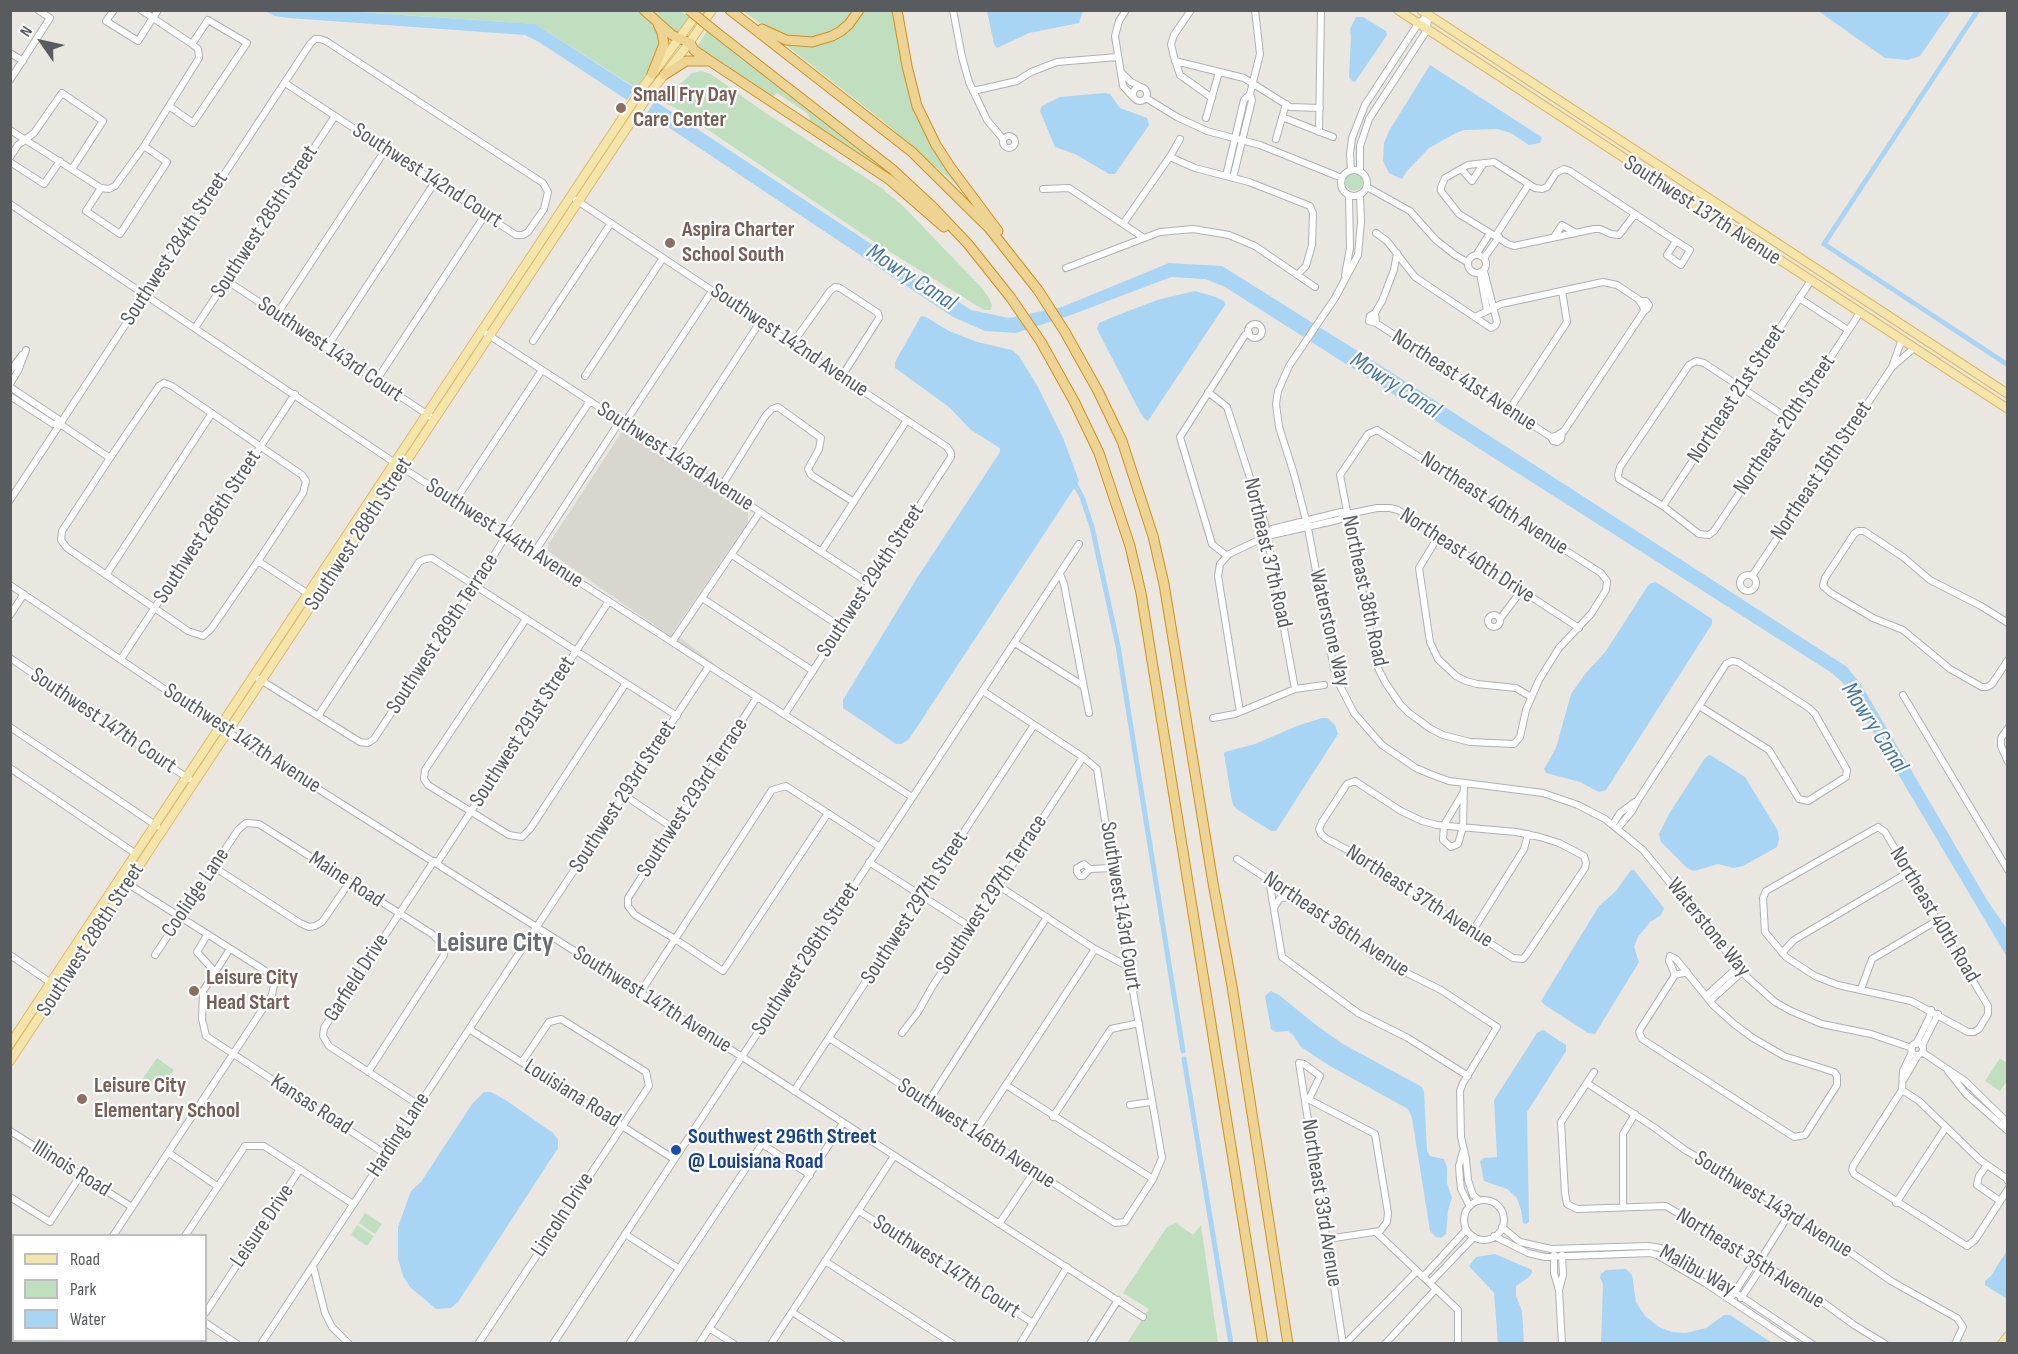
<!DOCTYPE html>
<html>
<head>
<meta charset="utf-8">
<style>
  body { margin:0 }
  #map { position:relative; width:2018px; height:1354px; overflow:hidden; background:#eae7e0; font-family:"Sofia Sans Condensed",sans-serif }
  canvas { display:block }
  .frame { position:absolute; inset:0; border:12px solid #595c5f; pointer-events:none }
  .legend { position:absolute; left:12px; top:1234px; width:195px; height:108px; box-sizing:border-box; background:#fff; border:2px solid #bdbebf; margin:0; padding:8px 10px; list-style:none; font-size:18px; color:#595c5f }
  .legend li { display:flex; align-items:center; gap:12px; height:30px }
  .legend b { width:30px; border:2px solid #bdbebf }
  .north { position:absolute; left:12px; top:12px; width:60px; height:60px; -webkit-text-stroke:4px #fff; paint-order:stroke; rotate:304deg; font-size:16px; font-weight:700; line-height:24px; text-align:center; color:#595c5f }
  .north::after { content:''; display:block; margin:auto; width:21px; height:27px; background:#595c5f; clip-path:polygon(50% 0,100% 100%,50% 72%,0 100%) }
</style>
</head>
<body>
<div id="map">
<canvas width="2018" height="1354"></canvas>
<div class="frame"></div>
<ul class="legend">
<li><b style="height:8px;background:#f4e6ab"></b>Road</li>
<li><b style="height:16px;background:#c0dfbf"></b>Park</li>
<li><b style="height:16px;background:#a7d5f3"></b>Water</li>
</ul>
<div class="north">N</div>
</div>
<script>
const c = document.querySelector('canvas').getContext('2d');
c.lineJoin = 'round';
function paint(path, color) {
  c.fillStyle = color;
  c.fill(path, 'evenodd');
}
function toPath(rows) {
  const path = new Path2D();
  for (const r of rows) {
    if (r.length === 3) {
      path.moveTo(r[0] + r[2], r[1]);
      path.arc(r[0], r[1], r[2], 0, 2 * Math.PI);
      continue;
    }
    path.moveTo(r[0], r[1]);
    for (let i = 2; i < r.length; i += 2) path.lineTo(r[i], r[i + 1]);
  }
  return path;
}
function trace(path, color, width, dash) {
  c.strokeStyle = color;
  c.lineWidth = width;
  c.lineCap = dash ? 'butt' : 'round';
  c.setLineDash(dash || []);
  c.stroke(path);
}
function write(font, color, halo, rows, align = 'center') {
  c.font = font + ' "Sofia Sans Condensed",sans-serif';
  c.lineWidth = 4.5;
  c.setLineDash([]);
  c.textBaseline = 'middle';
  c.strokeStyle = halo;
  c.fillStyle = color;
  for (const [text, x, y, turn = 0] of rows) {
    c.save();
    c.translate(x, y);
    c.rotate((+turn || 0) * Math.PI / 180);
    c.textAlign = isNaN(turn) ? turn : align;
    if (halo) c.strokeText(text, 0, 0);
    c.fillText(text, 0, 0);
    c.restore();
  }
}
paint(toPath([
  [625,430,748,511,748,522,673,632,757,697,548,551,548,545,621,433]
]), '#d9d6cf');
paint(toPath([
  [345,11,638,11,650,22,662,40,657,57,638,89,535,24],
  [647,11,680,11,690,18,677,35],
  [743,11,855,11,845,23,835,30,823,35,809,38,789,37,764,26],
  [864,11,893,11,903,69,959,187,884,122,786,45,803,46,827,43,852,27],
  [707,31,879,164,911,192,812,125,808,114,777,93,774,96,769,97,696,48],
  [701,71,711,74,764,112,880,187,903,206,981,287,989,298,992,305,991,310,984,310,882,247,674,107,663,103,673,90,692,73],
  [1354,182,9],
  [157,1058,174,1070,159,1093,141,1081],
  [2000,1058,2008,1064,2007,1081,2000,1091,1985,1081],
  [365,1213,382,1224,375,1234,359,1223],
  [1176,1223,1193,1235,1201,1225,1218,1343,1127,1343,1149,1309,1123,1293,1167,1227],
  [357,1225,374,1236,367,1246,351,1235]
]), '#c0dfbf');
paint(toPath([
  [265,11,343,11,535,24,635,88,627,100,539,42,525,35,289,18,275,16],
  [987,11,987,10,1083,11,1079,23,1029,33,997,48,994,44],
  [1820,11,1820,10,1951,11,1920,56,1908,60,1885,58,1821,13],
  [1356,17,1363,17,1386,31,1387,35,1355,82,1352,81,1349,77,1351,37,1350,29],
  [1430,65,1540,136,1542,138,1540,143,1529,145,1511,133,1497,129,1464,130,1454,134,1429,148,1407,171,1402,179,1389,173,1383,161,1384,143,1389,131],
  [1105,93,1110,94,1120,108,1147,118,1149,125,1115,174,1109,174,1075,154,1055,147,1040,111,1042,106,1060,97],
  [655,101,971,310,1009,318,1062,307,1169,263,1222,266,1383,367,1847,667,1862,686,1987,900,2007,929,2007,957,1854,700,1842,682,1832,673,1225,287,1205,279,1171,277,1071,315,1016,333,985,331,953,317,647,113],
  [1195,291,1216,297,1224,301,1225,305,1148,421,1145,419,1140,412,1097,329,1099,323,1108,319,1157,300],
  [921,316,926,317,949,331,977,342,1012,350,1019,356,1038,387,1063,438,1079,481,909,739,902,744,896,744,843,708,843,700,917,578,1000,452,1000,448,971,430,949,407,895,368,895,362],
  [1656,582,1712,619,1712,624,1606,790,1599,792,1580,782,1546,773,1544,769,1556,748,1571,694,1585,674,1606,651,1649,584],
  [1322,718,1327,718,1335,725,1338,734,1276,831,1271,831,1238,810,1233,805,1231,796,1224,754,1225,752,1255,744,1297,726],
  [1709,755,1712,756,1745,777,1778,831,1779,840,1777,847,1743,866,1734,868,1718,864,1694,871,1687,868,1661,842,1659,834,1669,814,1705,758],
  [1631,870,1634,870,1664,908,1661,915,1650,922,1638,937,1634,947,1639,962,1595,1034,1588,1033,1545,1005,1541,1001,1599,906,1616,891],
  [1271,991,1279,995,1316,1025,1343,1044,1422,1087,1424,1092,1427,1151,1430,1156,1444,1159,1447,1167,1447,1183,1452,1198,1448,1210,1446,1234,1441,1238,1436,1237,1430,1231,1412,1118,1408,1109,1330,1066,1301,1047,1293,1035,1288,1031,1276,1032,1271,1029,1265,996],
  [1543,1030,1566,1045,1566,1051,1527,1112,1529,1222,1526,1224,1523,1223,1521,1210,1517,1198,1507,1189,1484,1181,1480,1161,1484,1158,1497,1157,1494,1100,1537,1033],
  [484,1092,491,1092,507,1101,553,1133,558,1140,558,1148,458,1302,451,1308,436,1309,410,1287,403,1276,398,1258,398,1227,411,1191,421,1182,472,1104],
  [2007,1250,2008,1299,2007,1299,1985,1285,1985,1281,1991,1276],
  [1495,1254,1532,1270,1532,1273,1529,1277,1516,1286,1516,1296,1522,1311,1524,1343,1498,1343,1494,1293,1469,1266,1476,1257],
  [1626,1269,1632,1275,1636,1302,1645,1316,1659,1327,1672,1332,1686,1333,1706,1328,1724,1315,1730,1315,1772,1343,1601,1343,1603,1284,1600,1278,1601,1274,1606,1270]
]), '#a7d5f3');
trace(toPath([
  [1978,10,1824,244,2008,365],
  [1076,486,1082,497,1092,527,1118,646,1183,1051],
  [1184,1059,1231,1344]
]), '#a7d5f3', 5);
const minor = toPath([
  [114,10,106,21,138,41,158,10],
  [953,10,962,57,969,82,987,120,1003,139],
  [1126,10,1119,21,1115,36,1123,86,1134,98],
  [1191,10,1174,35,1171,44,1174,57,1180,75,1212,98],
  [10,53,23,61],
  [1175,61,1244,78,1290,107,1320,108],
  [1122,73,1131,82,1139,86],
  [10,80,50,18,38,10],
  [1140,94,7],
  [973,91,1017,81,1031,72,1057,62,1118,57],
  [1146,98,1177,117,1207,131,1260,145,1342,178],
  [169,106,193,123,247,43,208,20,192,44],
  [1282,117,1333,137],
  [1206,118,1219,72],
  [10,130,101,188,109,189,115,186,144,146,199,58,198,49,192,44,141,10],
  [1319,132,1321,10],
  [1009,142,6],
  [1276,139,1286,104],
  [10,157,18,145,34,133,62,93,103,121,72,169],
  [1170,157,1195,168,1249,182,1310,206,1313,213,1312,245,1306,266,1298,274],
  [10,162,44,184,60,161],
  [1461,169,1472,181,1484,163],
  [1354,183,13],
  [1351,170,1350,154,1352,138,1365,105,1418,24,1428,15],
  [1360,171,1360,146,1369,119,1427,30,1428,16],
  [1226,176,1244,100,1250,94],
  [1233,178,1252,100,1250,94,1260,54,1255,10],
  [1367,187,1410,211,1436,240,1455,255,1467,262],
  [101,188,86,211,120,234,167,162,144,146],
  [1043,189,1069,188,1144,238],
  [1360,195,1361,222,1358,255,1335,298,1289,366,1278,391,1276,404,1279,427,1294,474,1308,528,1334,669,1339,684,1354,713,1382,745,1416,768,1430,774,1449,781,1543,793,1578,805,1605,819,1643,850,1747,977,1775,1002,1791,1011,1822,1024,1871,1034,1912,1048],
  [576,200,947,447,951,453,951,457,785,714],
  [10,204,395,463,912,797],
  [1635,214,1619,235,1611,234,1600,229,1594,229,1514,246,1508,244,1459,214,1441,191,1441,187,1445,178,1468,165,1494,162,1535,188,1542,189,1547,187,1556,173,1564,169,1570,171,1635,214,1676,241,1690,250,1681,265,1667,255,1676,241],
  [1123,224,1171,155,1180,139],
  [1376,233,1387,241,1415,277,1491,328,1495,326,1497,322,1484,271],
  [1496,235,1529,184],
  [1554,237,1562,225,1576,233],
  [1397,253,1394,270,1382,301,1375,313,1376,323,1551,437,1556,436,1564,431,1644,311,1643,306,1638,299,1617,285,1603,282,1501,304,1475,317],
  [1477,264,9],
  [1476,255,1490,233],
  [1484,258,1499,237],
  [1066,268,1160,232,1193,229,1229,235,1255,246,1315,287],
  [1480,273,1487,311],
  [1345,275,1350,248,1349,195],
  [226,280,434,419],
  [1799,298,1848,330],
  [1640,301,1646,301,1649,305,1647,309,1644,311],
  [1375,313,1370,316,1369,321,1376,323],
  [277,314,386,149],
  [1255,331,7],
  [195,328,335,116],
  [487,334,869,583],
  [533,341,611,223],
  [792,344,830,291,835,287,840,288,878,313,879,318,842,376],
  [327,347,435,182],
  [1892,367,1901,342],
  [10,371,22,355],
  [585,376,663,258],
  [376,381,485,215],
  [164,383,172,386,302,475,306,481,303,493,258,561,211,629,203,636,188,631,67,548,61,540,62,531,110,458,159,386,164,383],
  [10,384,18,371,26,350],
  [10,387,58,419,60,424,110,458],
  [1208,392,1227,407,1265,524,1295,689],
  [10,396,53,424,60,424],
  [1509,410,1567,322,1562,291],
  [1789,419,1704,363,1696,361,1689,365,1620,467,1618,475,1619,479,1663,506,1699,534,1709,535,1714,531,1829,360,1859,314],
  [624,424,712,291],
  [1377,430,1601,573,1607,581,1606,590,1591,614,1559,648,1539,680,1526,710,1520,737,1514,744,1470,742,1443,735,1431,729,1409,713,1400,704,1385,682,1377,666,1340,475,1368,434,1377,430],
  [1551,437,1553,441,1557,442,1561,439,1562,433],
  [673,455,760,322],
  [721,487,766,415,772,409,778,407,821,438,819,449,808,469,811,475,854,502],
  [10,500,310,44,315,39,320,39,326,41,543,183,548,192,544,209,528,232,523,235,516,235,285,83],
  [455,501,542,370],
  [1663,506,1810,282],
  [1267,536,1272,529,1341,512,1348,514,1377,508,1390,508,1398,510,1579,628],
  [1438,537,1419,568,1430,642,1438,659,1456,676,1466,681,1477,684,1516,688,1531,697],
  [821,552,907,420],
  [534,553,620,421],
  [732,555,841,627],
  [1227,556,1212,544,1180,437,1245,335,1249,333],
  [258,561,310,595],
  [1060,574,1064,584,1089,713],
  [106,575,212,413],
  [1748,583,8],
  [1752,576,1892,367,1913,349],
  [10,585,228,732,747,1060,1143,1317],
  [702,598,813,671],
  [1494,621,6],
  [10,615,24,594],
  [526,619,425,770,424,779,428,785,509,835,522,837,530,829,626,683],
  [1500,619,1521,591],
  [2008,623,1981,606,1930,580,1903,557,1864,531,1858,531,1854,534,1825,578,1823,586,1831,593,1873,618,1903,630,1950,669,1982,687,1987,687,1992,684,2008,660],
  [672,642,760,512],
  [1015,643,1082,685],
  [10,658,189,779],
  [121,659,295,394],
  [259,679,360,742,368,743,374,739,475,586,507,534,507,526,590,401],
  [1903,695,2008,870],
  [757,697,628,898,628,906,635,915,675,939,723,971,828,813],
  [1240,712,1218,576,1220,564,1229,554,1267,536,1338,520,1348,514],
  [318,716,419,562,425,559,432,558,677,716],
  [1213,718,1235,714,1295,689,1324,685],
  [10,727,157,826],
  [2008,728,2001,738,2001,746,2008,762],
  [10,768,136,854],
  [1355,781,1401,811,1422,821,1437,825,1516,832,1540,837,1559,843,1584,856,1586,863,1585,868,1527,954,1523,959,1513,958,1415,895,1378,866,1327,839,1321,834,1319,829,1322,822,1347,784,1355,781],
  [1463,793,1444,825,1443,840,1451,847,1458,844,1463,827,1464,783],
  [624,795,673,828],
  [1613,824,1620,813,1635,802],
  [1878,827,1885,832,1988,1006,1988,1014,1979,1029,1974,1032,1968,1032,1911,1001,1838,985,1815,976,1786,957,1765,932,1763,898,1766,891,1878,827],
  [1618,828,1632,811,1638,800,1699,706,1726,664,1732,661,1738,662,1809,708,1815,714,1847,770,1846,777,1808,801,1799,799,1769,750,1699,706],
  [1237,859,1349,933,1374,955,1389,964,1441,990,1497,1027,1463,1083,1460,1091,1461,1137,1466,1159,1468,1180,1473,1195,1479,1200],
  [869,862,972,928],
  [437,863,609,601],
  [214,867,300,923,309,927,315,926,322,922,349,883],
  [1090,869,1083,876,1080,876,1077,872,1077,868,1084,864,1090,869,1113,868],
  [1269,880,1282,957,1358,1013,1408,1038,1468,1076],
  [999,886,1095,949,1129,967],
  [1274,908,1280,898,1293,897],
  [1472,932,1524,849,1528,834],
  [207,935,197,952,215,972],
  [230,949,203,991,202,1019,206,1036,387,1155],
  [1782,953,1794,940,1909,872],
  [10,955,51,983],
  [155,955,238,830,246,823,259,824,432,934,443,945,444,955,368,1072],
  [1675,975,1669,961,1670,956,1676,959,1713,1005,1734,1024,1753,1038,1784,1056,1834,1072,1837,1076,1837,1085,1805,1135,1794,1137,1642,1039,1639,1032,1641,1028,1675,975,1687,972],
  [1861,989,1872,959,1938,920],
  [640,993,772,790,786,786,880,847],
  [1706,996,1738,967],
  [1710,1001,1742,972],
  [469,1029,674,1159],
  [902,1033,918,1012,932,987,1083,757],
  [829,1038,1115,1223,1125,1222,1153,1179,1162,1158,1120,916,1097,769,1083,757,983,691],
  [1917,1049,6],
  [1916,1044,1929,1018,1931,1010],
  [1922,1046,1938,1014],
  [1912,1052,1903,1071,1902,1090,1853,1166,1852,1170,1854,1174,1967,1246,1975,1240,2008,1189],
  [1922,1052,1965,1081,2008,1123],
  [1948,1071,1966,1094,2008,1131],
  [1594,1072,1561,1122,1565,1193,1567,1204,1577,1209,1666,1206,1806,1290,1854,1325,1885,1344],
  [1904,1079,1918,1055],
  [1587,1083,1655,1128,1685,1150,1749,1187,1827,1236,1891,1281,1957,1318,1963,1327,1955,1344],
  [1006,1085,1153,1179],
  [1902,1090,1919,1101,1980,1160,2006,1178,2008,1181],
  [794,1091,1034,725],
  [1308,1099,1375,1134,1388,1213,1387,1222,1380,1231,1328,1239],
  [1309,1099,1320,1076,1304,1064,1299,1063,1343,1344],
  [928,1102,1047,917],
  [419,1105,329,1046,323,1036,324,1028,434,861],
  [1130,1105,1151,1102],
  [1053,1117,1111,1029,1139,1023],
  [10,1131,132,1207],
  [975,1132,1095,949],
  [1463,1151,1459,1166,1460,1180,1461,1189,1469,1205],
  [169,1153,217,1186],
  [1987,1165,1979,1176,1977,1185,2000,1201],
  [10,1197,50,1222,80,1176],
  [1484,1220,20],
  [1896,1203,1946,1127],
  [1623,1207,1623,1134,1635,1114],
  [859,1211,1033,1323],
  [999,1224,1034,1172],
  [1502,1227,1520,1242,1551,1249,1648,1246,1661,1248,1742,1297,1812,1344],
  [1376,1232,1458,1310,1458,1344],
  [625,1234,678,1268],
  [113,1236,272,995,275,980,264,970,125,882],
  [185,1236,245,1146,264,1146,353,1204],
  [1494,1236,1528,1253,1545,1257,1650,1253,1657,1255,1705,1283,1796,1344],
  [10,1255,14,1251],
  [1554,1255,1554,1273,1559,1290,1562,1344],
  [825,1261,953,1344],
  [313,1266,325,1313,332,1327,349,1344],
  [1423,1277,1466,1230],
  [1430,1283,1474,1237],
  [1559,1290,1563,1275,1562,1255],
  [1733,1295,1753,1264,1759,1262,1790,1213],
  [1741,1298,1761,1268,1759,1262],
  [206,1312,300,1169],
  [792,1312,842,1344],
  [10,1320,14,1322],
  [206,1323,237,1344],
  [709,1328,734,1344],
  [43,1340,48,1344],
  [113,1344,115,1340],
  [261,1344,709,666],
  [478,1344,649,1086,646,1072,561,1019,549,1022,522,1062],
  [553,1344,1079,544],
  [629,1344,762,1144,810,1175],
  [699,1344,843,1123],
  [771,1344,894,1156],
  [1020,1344,1067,1267],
  [1090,1344,1118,1300],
  [1345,1344,1417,1271],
  [1385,1344,1436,1289]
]);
const major = toPath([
  [1398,10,2008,409],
  [1421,10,2008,394],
  [10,1044,643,87,700,10],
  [10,1061,650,93,687,46,712,10],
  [2002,1344,2008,1336]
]);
const highway = toPath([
  [644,10,672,35,690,43,694,50,710,61,890,180,944,227],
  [730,10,912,152,989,228,1038,290,1065,332,1098,391,1122,441,1153,536,1164,584,1213,883,1232,986,1288,1344],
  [897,10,907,66,917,106,936,145,951,168,998,231],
  [762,29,786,40,812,42,832,36,841,31,849,24,859,10],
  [716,32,892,169,933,207,968,244,1011,298,1041,342,1075,403,1099,453,1130,546,1141,593,1263,1344],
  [652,74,664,44,662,33,658,24],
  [664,75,686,61,708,61]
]);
trace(minor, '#aeb1b4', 8);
trace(major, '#deb865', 10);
trace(highway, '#ce901c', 11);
trace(minor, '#fff', 6);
trace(major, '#f4e6ab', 8);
trace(highway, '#eed493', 9);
const highwayBridge = toPath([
  [689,10,716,32]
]);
trace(highwayBridge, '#ce901c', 11, []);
trace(highwayBridge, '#eed493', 9);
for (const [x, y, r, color] of [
  [621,108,6,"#8d6e63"],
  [670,243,6,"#8d6e63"],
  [194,991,6,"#8d6e63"],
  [82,1099,6,"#8d6e63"],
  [676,1150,6,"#1a4fb4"]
]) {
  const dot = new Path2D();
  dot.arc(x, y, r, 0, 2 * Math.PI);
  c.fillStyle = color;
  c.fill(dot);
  trace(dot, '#fff', 2);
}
write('bold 22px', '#785e54', '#fff', [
  ["Small Fry Day",633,95],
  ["Care Center",633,120],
  ["Aspira Charter",682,230],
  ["School South",682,255],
  ["Leisure City",206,978],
  ["Head Start",206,1003],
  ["Leisure City",94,1086],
  ["Elementary School",94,1111]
], 'left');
write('22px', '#595c5f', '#fff', [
  ["Southwest 142nd Court",427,176,33],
  ["Southwest 137th Avenue",1702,211,33],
  ["Southwest 285th Street",265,222,-57],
  ["Southwest 284th Street",175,249,-57],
  ["Southwest 142nd Avenue",789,341,34],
  ["Southwest 143rd Court",330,350,34],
  ["Northeast 41st Avenue",1464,381,33],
  ["Northeast 21st Street",1737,394,-57],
  ["Northeast 20th Street",1785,425,-56],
  ["Southwest 143rd Avenue",675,457,33],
  ["Northeast 16th Street",1822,471,-56],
  ["Northeast 40th Avenue",1494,504,33],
  ["Southwest 286th Street",208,527,-57],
  ["Southwest 288th Street",359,534,-57],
  ["Southwest 144th Avenue",504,534,33],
  ["Northeast 37th Road",1267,553,77],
  ["Northeast 40th Drive",1467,556,33],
  ["Southwest 294th Street",871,581,-57],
  ["Northeast 38th Road",1364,591,78],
  ["Waterstone Way",1329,628,77],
  ["Southwest 289th Terrace",443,634,-57],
  ["Southwest 147th Court",103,721,34],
  ["Southwest 291st Street",523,732,-57],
  ["Southwest 147th Avenue",242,739,33],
  ["Southwest 293rd Street",623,797,-57],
  ["Southwest 293rd Terrace",693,798,-57],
  ["Maine Road",346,880,33],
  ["Coolidge Lane",196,893,-56],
  ["Southwest 297th Terrace",992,895,-57],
  ["Northeast 37th Avenue",1419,897,33],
  ["Southwest 143rd Court",1120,906,81],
  ["Southwest 297th Street",915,908,-57],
  ["Northeast 40th Road",1934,915,59],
  ["Northeast 36th Avenue",1336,925,34],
  ["Waterstone Way",1708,928,51],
  ["Southwest 288th Street",91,940,-57],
  ["Southwest 296th Street",806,959,-57],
  ["Garfield Drive",357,978,-57],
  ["Southwest 147th Avenue",652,1000,32],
  ["Louisiana Road",572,1094,32],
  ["Kansas Road",311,1105,33],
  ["Southwest 146th Avenue",976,1134,33],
  ["Harding Lane",399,1135,-57],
  ["Illinois Road",71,1169,32],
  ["Northeast 33rd Avenue",1321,1203,81],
  ["Southwest 143rd Avenue",1773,1205,32],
  ["Lincoln Drive",563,1215,-57],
  ["Leisure Drive",263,1226,-56],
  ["Northeast 35th Avenue",1750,1259,32],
  ["Southwest 147th Court",946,1267,33],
  ["Malibu Way",1697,1271,29]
]);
write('bold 22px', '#164399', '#fff', [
  ["Southwest 296th Street",688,1137],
  ["@ Louisiana Road",688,1162]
], 'left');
write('italic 24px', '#4877a2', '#fff', [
  ["Mowry Canal",911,278,33],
  ["Mowry Canal",1395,386,33],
  ["Mowry Canal",1874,728,57]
]);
write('bold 28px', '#6a6e71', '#fff', [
  ["Leisure City",495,944]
]);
</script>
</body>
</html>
